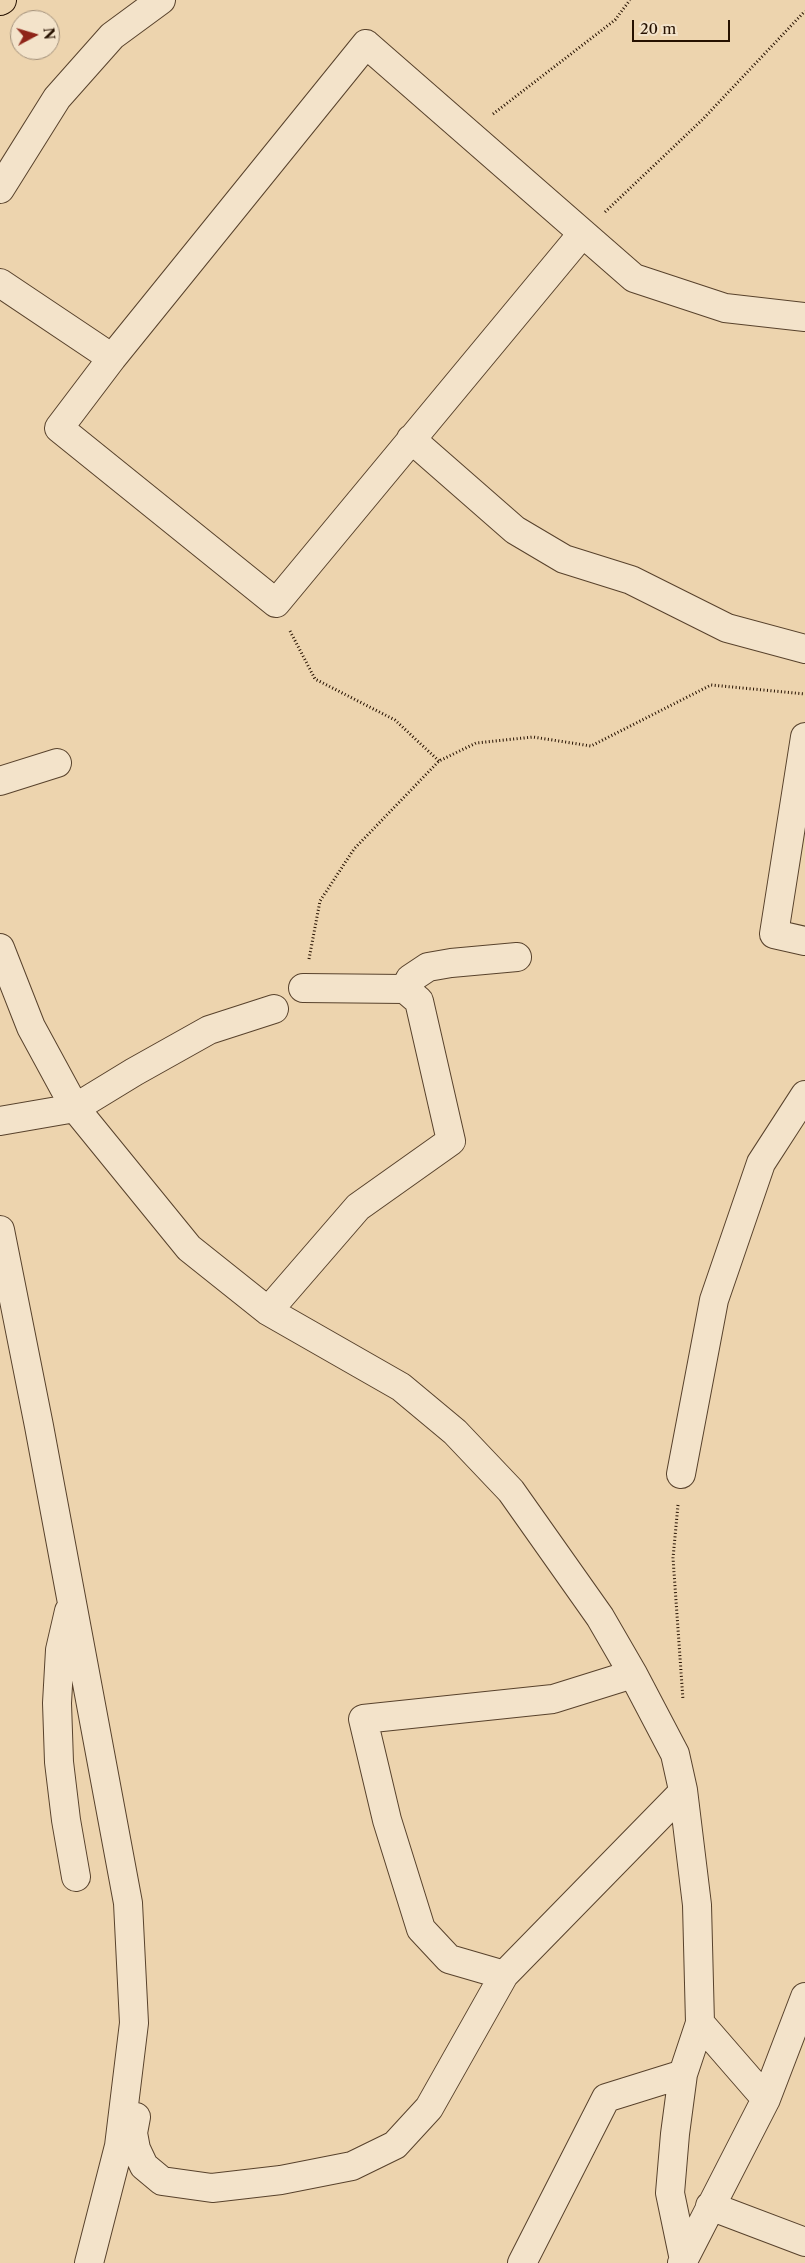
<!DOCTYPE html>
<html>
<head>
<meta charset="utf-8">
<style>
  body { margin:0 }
  #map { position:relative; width:805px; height:2263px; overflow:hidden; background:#edd4ae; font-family:"Libre Caslon Text",serif }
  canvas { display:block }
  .north { position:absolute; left:10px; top:10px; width:50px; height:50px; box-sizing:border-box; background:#f3e3ca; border:1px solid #a18f79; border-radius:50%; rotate:84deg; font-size:14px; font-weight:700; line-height:20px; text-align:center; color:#261100 }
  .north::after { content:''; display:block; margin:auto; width:18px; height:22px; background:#8f2418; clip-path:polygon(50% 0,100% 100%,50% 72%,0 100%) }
  .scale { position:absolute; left:632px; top:20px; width:98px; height:22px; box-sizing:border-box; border:2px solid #261100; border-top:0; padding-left:6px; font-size:15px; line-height:18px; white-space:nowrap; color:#261100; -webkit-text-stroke:4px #f3e3ca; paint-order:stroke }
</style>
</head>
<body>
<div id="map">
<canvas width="805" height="2263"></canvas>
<div class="north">N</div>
<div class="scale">20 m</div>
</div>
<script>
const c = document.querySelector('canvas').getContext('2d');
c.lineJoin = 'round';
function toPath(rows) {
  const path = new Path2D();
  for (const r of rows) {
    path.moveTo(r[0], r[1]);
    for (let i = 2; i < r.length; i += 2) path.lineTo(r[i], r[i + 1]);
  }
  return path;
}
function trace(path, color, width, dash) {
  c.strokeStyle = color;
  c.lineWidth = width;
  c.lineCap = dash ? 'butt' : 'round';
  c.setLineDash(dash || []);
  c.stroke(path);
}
const minor = toPath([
  [0,189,57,98,112,36,161,0],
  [582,234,276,603,59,428,112,358,366,44,634,278,725,308,805,317],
  [0,283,112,358],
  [411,439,515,530,564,559,631,580,727,628,805,649],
  [805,737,774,934,805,941],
  [0,781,57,763],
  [0,948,31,1027,75,1108,189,1248,268,1311,401,1387,455,1432,511,1491,600,1617,633,1674,675,1754,683,1790,697,1905,700,2023,683,2074,675,2134,670,2193,684,2260],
  [405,989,410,979,428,967,451,963,517,957],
  [0,1121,75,1108,134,1072,209,1030,274,1009],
  [0,1230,39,1426,128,1903,134,2023,119,2146,89,2263],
  [268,1311,358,1207,451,1141,419,1001,405,989,303,988],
  [681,1474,714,1300,761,1163,805,1095],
  [69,1611,60,1650,57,1703,59,1762,66,1820,76,1877],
  [504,1975,449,1959,421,1929,387,1820,363,1719,553,1699,633,1674],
  [700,2023,766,2099],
  [136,2117,133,2133,136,2149,144,2166,162,2181,212,2188,281,2180,352,2166,395,2145,429,2108,504,1975,683,1792],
  [710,2206,805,2242],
  [522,2263,606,2098,683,2074],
  [682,2263,766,2099,805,1997]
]);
const major = toPath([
  [0,1,2,0]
]);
trace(minor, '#58422c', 30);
trace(major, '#261100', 30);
trace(toPath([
  [493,114,615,20,630,0],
  [605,212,703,119,805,11],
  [290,631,315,679,395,720,439,761],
  [309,959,320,901,354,849,439,761,476,743,533,737,591,746,711,685,805,694],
  [678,1505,673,1558,683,1700]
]), '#261100', 3, [1, 2.5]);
trace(minor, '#f3e3ca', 28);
trace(major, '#edd4ae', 28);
</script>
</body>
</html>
